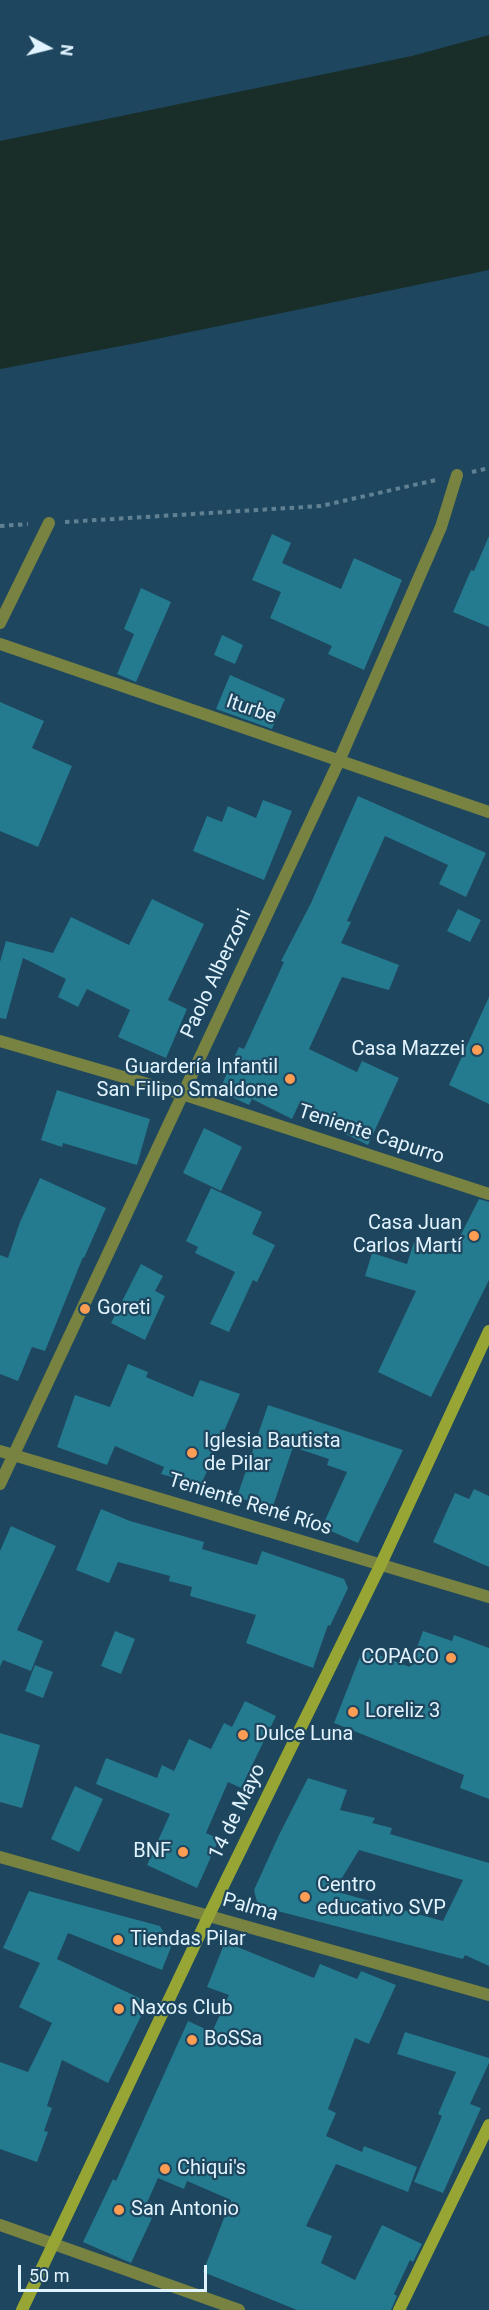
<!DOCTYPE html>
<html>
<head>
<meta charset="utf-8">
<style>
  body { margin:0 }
  #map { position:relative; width:489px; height:2310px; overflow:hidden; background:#1e465e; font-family:Roboto,sans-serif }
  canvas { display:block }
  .north { position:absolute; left:18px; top:18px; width:60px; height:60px; -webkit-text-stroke:4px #1e465e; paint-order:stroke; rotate:97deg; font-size:16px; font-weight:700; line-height:24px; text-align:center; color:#e1f3fe }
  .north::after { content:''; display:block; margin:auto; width:21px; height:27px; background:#e1f3fe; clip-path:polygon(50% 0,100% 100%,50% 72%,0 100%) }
  .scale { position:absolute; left:18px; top:2265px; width:189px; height:27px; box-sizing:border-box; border:3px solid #e1f3fe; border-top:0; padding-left:8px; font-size:18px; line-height:21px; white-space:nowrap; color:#e1f3fe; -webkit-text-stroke:4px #1e465e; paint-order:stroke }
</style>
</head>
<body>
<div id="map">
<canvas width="489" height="2310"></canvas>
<div class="north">N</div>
<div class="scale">50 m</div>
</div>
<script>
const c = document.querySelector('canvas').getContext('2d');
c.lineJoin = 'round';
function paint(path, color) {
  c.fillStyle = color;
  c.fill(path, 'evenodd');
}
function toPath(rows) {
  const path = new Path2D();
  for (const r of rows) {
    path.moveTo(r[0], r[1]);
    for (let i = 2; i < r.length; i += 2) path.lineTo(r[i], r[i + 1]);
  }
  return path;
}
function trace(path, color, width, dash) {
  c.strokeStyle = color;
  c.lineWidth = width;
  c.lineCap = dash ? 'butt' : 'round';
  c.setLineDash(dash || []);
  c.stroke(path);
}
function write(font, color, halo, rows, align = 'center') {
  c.font = font + ' Roboto,sans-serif';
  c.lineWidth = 4.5;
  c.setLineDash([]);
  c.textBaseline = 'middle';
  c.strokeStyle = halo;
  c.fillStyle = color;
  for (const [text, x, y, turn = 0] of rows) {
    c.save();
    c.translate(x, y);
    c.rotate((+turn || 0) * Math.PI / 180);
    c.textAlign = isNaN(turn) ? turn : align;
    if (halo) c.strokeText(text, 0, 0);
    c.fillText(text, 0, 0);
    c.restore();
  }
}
paint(toPath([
  [489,35,489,270,137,343,0,369,0,141,412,56]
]), '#192e29');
paint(toPath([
  [272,534,291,543,282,563,341,589,354,558,402,580,364,670,328,654,332,646,270,618,281,592,252,580],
  [489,536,489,627,453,612,471,570,474,571],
  [141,588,171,602,136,682,117,674,134,634,124,629],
  [222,635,243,645,235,664,214,655],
  [230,675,285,699,272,729,216,709],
  [0,702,44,721,32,748,72,766,38,847,0,831],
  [358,796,486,853,466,897,439,884,448,865,385,836,347,921,351,922,341,943,399,965,389,990,342,977,309,1049,357,1072,362,1061,399,1078,368,1145,331,1127,333,1121,299,1104,292,1119,252,1099,249,1105,219,1091,239,1047,244,1049,284,962,281,961,311,903],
  [263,800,292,811,264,880,193,851,207,816,222,822,228,806,256,818],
  [152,899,204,924,168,1000,187,1009,166,1058,118,1037,130,1010,87,989,78,1007,58,997,66,979,23,958,6,1019,0,1018,0,962,6,941,53,953,71,917,129,945],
  [458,909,481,920,470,942,447,931],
  [489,997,489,1104,449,1085],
  [57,1090,150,1119,137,1165,63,1143,62,1147,41,1140],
  [204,1128,242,1147,221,1191,183,1173],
  [40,1178,106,1208,84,1258,83,1257,45,1351,32,1347,18,1381,0,1374,0,1255,8,1258,20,1222],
  [211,1188,262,1212,252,1234,275,1245,257,1282,253,1280,229,1332,210,1324,235,1272,195,1253,198,1247,186,1241],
  [479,1199,489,1202,489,1280,431,1397,378,1372,416,1291,365,1276,372,1253,407,1264,414,1242,451,1254],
  [141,1264,163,1276,155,1291,165,1296,145,1340,111,1323],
  [128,1364,148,1372,146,1377,193,1397,200,1380,240,1394,201,1485,161,1474,164,1467,115,1446,107,1465,57,1447,75,1395,110,1407],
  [268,1405,403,1450,358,1543,322,1527,347,1472,327,1465,329,1459,293,1447,272,1509,237,1497],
  [474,1489,489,1496,489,1567,433,1542,455,1493,469,1499],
  [101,1509,130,1521,204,1542,202,1549,257,1565,262,1551,344,1579,348,1588,330,1626,328,1625,313,1668,246,1643,256,1615,190,1596,192,1587,169,1581,170,1576,118,1562,109,1583,76,1570],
  [11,1526,56,1546,17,1630,43,1641,31,1671,3,1660,0,1667,0,1551],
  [115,1631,135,1639,121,1674,101,1666],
  [423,1631,452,1641,454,1635,489,1648,489,1799,460,1788,464,1775,334,1723,363,1649,410,1667],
  [35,1665,53,1672,43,1698,25,1691],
  [245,1701,276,1716,241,1788,228,1782,206,1833,219,1839,197,1888,147,1865,170,1814,96,1784,106,1758,157,1778,162,1765,174,1771,189,1739,211,1749,224,1723,232,1727],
  [0,1733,40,1745,22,1808,0,1802],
  [308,1778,347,1790,340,1810,375,1818,372,1823,392,1828,390,1834,489,1863,489,1966,465,1955,463,1959,258,1906,254,1890,279,1835],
  [359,1850,463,1880,443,1921,334,1891],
  [75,1786,103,1799,79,1852,51,1839],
  [29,1891,160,1926,171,1947,162,1970,68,1933,57,1959,148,2002,108,2083,62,2060,47,2106,52,2108,44,2131,48,2132,37,2162,0,2149,0,2062,28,2072,52,2023,19,2007,40,1963,3,1948],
  [225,1942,314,1978,320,1964,357,1979,361,1971,396,1985,369,2044,355,2038,328,2109,336,2113,326,2136,362,2152,364,2146,417,2167,408,2192,336,2164,306,2226,332,2236,321,2263,355,2280,382,2225,422,2244,413,2262,410,2260,394,2294,397,2296,391,2310,297,2310,203,2272,231,2200,187,2181,184,2189,158,2178,142,2214,152,2218,131,2263,83,2242,113,2179,116,2181,188,2021,212,2032,229,1995,207,1987],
  [405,2032,489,2058,489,2063,470,2104,481,2108,443,2193,414,2182,442,2116,438,2114,456,2072,397,2054]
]), '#247a8e');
trace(toPath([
  [472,472,489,468],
  [65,522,321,506,436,480],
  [0,526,28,524]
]), '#608094', 4, [4.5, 4.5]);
trace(toPath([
  [0,623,49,523],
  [0,644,489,812],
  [0,1041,182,1094,489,1194],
  [0,1451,489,1597],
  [0,1484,339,761,441,527,457,475],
  [0,1857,489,1995],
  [0,2225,239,2310]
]), '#788241', 12);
trace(toPath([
  [22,2310,208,1917,381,1564,489,1331],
  [399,2310,489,2125]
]), '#96a534', 12);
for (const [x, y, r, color] of [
  [477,1050,6,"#fc9d53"],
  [290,1079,6,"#fc9d53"],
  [474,1236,6,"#fc9d53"],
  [85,1309,6,"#fc9d53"],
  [192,1453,6,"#fc9d53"],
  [451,1658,6,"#fc9d53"],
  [353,1712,6,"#fc9d53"],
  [243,1735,6,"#fc9d53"],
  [183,1852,6,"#fc9d53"],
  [305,1897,6,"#fc9d53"],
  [118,1940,6,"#fc9d53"],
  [119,2009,6,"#fc9d53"],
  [192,2040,6,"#fc9d53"],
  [165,2169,6,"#fc9d53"],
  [119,2210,6,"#fc9d53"]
]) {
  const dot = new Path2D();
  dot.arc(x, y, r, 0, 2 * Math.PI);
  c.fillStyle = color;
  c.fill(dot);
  trace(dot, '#1e465e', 2);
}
write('20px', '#e1f3fe', '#1e465e', [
  ["Iturbe",251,710,19],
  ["Paolo Alberzoni",217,974,-65],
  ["Teniente Capurro",371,1135,18],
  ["Teniente René Ríos",250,1505,17],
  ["14 de Mayo",238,1812,-64],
  ["Palma",250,1908,16]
]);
write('20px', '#e1f3fe', '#1e465e', [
  ["Casa Mazzei",465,1050,"right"],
  ["Guardería Infantil",278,1068,"right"],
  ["San Filipo Smaldone",278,1091,"right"],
  ["Casa Juan",462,1224,"right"],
  ["Carlos Martí",462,1247,"right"],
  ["Goreti",97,1309],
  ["Iglesia Bautista",204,1442],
  ["de Pilar",204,1465],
  ["COPACO",439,1658,"right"],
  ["Loreliz 3",365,1712],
  ["Dulce Luna",255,1735],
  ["BNF",171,1852,"right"],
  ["Centro",317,1886],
  ["educativo SVP",317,1909],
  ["Tiendas Pilar",130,1940],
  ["Naxos Club",131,2009],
  ["BoSSa",204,2040],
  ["Chiqui's",177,2169],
  ["San Antonio",131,2210]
], 'left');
</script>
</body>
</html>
